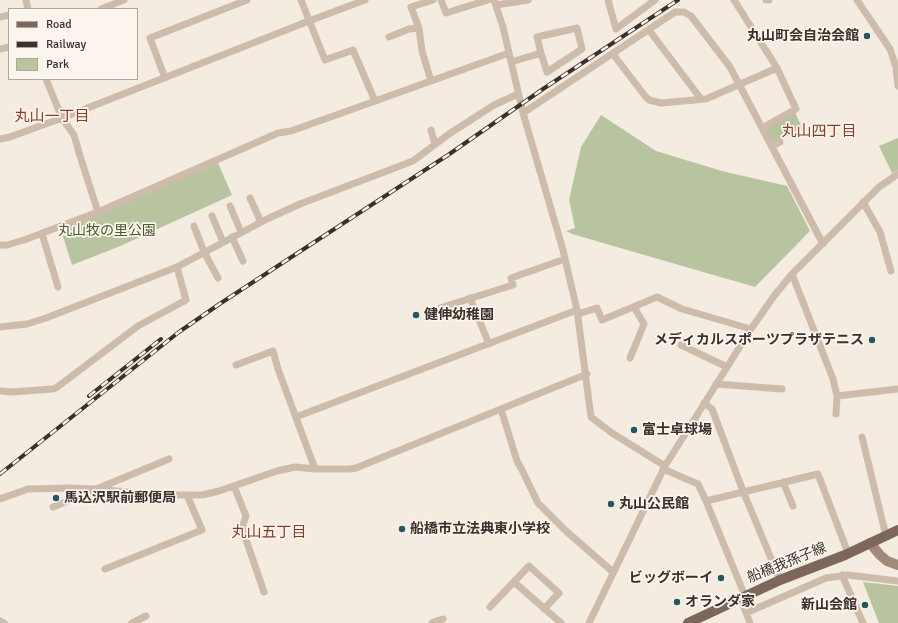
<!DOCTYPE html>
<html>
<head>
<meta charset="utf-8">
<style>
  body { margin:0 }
  #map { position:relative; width:898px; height:623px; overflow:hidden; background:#f4ebe1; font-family:Signika,sans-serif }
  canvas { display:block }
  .legend { position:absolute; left:8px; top:8px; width:130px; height:72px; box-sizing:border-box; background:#fbf5ee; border:1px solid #aea6a0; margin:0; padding:5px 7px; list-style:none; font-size:12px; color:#3b302b }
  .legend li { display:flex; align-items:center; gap:8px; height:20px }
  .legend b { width:20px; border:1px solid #aea6a0 }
</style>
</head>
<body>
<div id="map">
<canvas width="898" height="623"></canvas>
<ul class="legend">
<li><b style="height:5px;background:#7d675c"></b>Road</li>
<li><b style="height:5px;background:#3b302b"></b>Railway</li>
<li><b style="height:11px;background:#b8c4a0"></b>Park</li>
</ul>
</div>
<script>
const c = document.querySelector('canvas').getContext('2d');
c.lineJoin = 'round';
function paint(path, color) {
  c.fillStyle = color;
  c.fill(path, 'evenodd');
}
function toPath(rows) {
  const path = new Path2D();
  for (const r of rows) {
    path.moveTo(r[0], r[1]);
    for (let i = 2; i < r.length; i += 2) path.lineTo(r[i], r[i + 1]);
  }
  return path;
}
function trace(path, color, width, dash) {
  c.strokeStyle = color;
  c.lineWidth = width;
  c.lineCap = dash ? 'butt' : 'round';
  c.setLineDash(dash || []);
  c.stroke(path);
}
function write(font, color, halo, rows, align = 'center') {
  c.font = font + ' Signika,"Noto Sans JP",sans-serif';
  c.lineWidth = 3.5;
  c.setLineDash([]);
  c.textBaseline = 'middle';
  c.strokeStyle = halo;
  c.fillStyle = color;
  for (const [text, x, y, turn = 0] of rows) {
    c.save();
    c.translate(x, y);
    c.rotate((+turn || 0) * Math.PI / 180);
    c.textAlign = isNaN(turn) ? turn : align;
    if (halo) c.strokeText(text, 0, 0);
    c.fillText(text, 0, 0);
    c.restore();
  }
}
paint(toPath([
  [795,112,803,130,773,142,765,128],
  [601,115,656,151,722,171,787,186,810,231,755,287,572,234,566,231,575,228,569,200,581,147],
  [898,138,898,170,892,173,879,146],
  [218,163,232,195,118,247,72,265,61,230],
  [863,582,898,586,898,623,879,623]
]), '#b8c4a0');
trace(toPath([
  [26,0,28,9],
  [301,0,325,60,353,50,375,101],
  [441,0,446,13,488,0],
  [494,0,503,27,523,113,563,250,577,310,591,417,612,433,665,466],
  [608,0,616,29,655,0],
  [734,0,777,68,796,109,762,128],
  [766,0,769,0],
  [857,0,890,49,896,67,898,86],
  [496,5,528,0],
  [101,9,124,0],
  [0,17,9,15],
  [649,30,701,99],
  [389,37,409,29,419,28],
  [0,49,9,47],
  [613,54,645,96,649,100,661,103,706,99,777,68],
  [511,62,541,53,537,37,577,28,582,49,547,72,541,53],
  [165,78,150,38,247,0],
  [46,79,62,118,74,135,80,156,98,212],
  [431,81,422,51,419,28,411,7,433,0],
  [523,113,675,12,684,12,691,16,730,67,823,244],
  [431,130,435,144],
  [0,139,10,137,62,118,309,21,365,0],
  [772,146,780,142],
  [250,198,261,222],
  [863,202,880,232,891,271],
  [230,206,241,232],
  [212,216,223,242],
  [194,226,204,252,218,278],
  [42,234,58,287],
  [232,237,243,261],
  [0,245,7,245,24,240,98,212,278,133,291,131,339,114,509,53],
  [792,274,833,379,837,396,836,414],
  [470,298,489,344],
  [440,308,513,285,511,278,565,259],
  [578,314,597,308,602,320,657,297,682,309,751,329],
  [0,327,27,324,46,318,177,267],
  [681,345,727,367],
  [630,358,644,324,634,307],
  [236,365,273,351,278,369,315,469],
  [716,384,782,389],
  [0,391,12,392,52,389,56,388,138,326,186,300,177,267,267,219,300,204,413,161,449,134,494,105,518,94],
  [837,396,898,389],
  [704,403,712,409,743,491,780,580],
  [501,409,517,461,522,470,538,503,566,531,613,572],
  [296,417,577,310],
  [862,437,886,536],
  [663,469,698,484,706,501,745,596],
  [783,482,793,506],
  [234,486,246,516,242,528,264,592],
  [0,499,28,489,69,488,97,489,157,495,202,495,219,491,277,471,295,467,315,469,349,469,356,468,587,374],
  [706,501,818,474,848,553],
  [53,507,169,459],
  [105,569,202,530,187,495],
  [842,575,863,623],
  [514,582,561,623],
  [740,597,750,623],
  [490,607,529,566,559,593,544,609],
  [746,613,826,578,848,575,898,581],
  [0,621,4,623],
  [132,623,146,616],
  [432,623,433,622,443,619],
  [589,623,665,466,751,329,774,296,792,274,879,187,898,174]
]), '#cdbbac', 7);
trace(toPath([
  [870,543,880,555,887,561,898,565]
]), '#a18a7d', 10);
trace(toPath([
  [688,623,780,580,845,555,898,530]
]), '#7d675c', 10);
const rail = toPath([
  [89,396,161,339],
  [0,474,179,332,221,303,448,155,543,89,678,0]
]);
trace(rail, '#3b302b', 4);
trace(rail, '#fbf5ee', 2.5, [8]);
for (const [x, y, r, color] of [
  [867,36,4,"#1f5a5e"],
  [416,315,4,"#1f5a5e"],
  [872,340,4,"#1f5a5e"],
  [634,430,4,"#1f5a5e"],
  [56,498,4,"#1f5a5e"],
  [611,504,4,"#1f5a5e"],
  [402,529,4,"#1f5a5e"],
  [721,578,4,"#1f5a5e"],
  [677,602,4,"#1f5a5e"],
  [865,605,4,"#1f5a5e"]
]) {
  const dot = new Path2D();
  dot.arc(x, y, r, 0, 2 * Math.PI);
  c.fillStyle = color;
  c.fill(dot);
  trace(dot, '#fbf5ee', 1.5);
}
write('bold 14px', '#3b302b', '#fbf5ee', [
  ["丸山町会自治会館",859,36,"right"],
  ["健伸幼稚園",424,315],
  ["メディカルスポーツプラザテニス",864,340,"right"],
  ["富士卓球場",642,430],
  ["馬込沢駅前郵便局",64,498],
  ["丸山公民館",619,504],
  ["船橋市立法典東小学校",410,529],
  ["ビッグボーイ",713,578,"right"],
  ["オランダ家",685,602],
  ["新山会館",857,605,"right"]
], 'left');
write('14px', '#4a5a2e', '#fbf5ee', [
  ["丸山牧の里公園",107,231]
]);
write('14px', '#3b302b', '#fbf5ee', [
  ["船橋我孫子線",787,563,-22]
]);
write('15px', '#8c3b22', '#fbf5ee', [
  ["丸山一丁目",52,117],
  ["丸山四丁目",819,132],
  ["丸山五丁目",269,533]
]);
</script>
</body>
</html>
